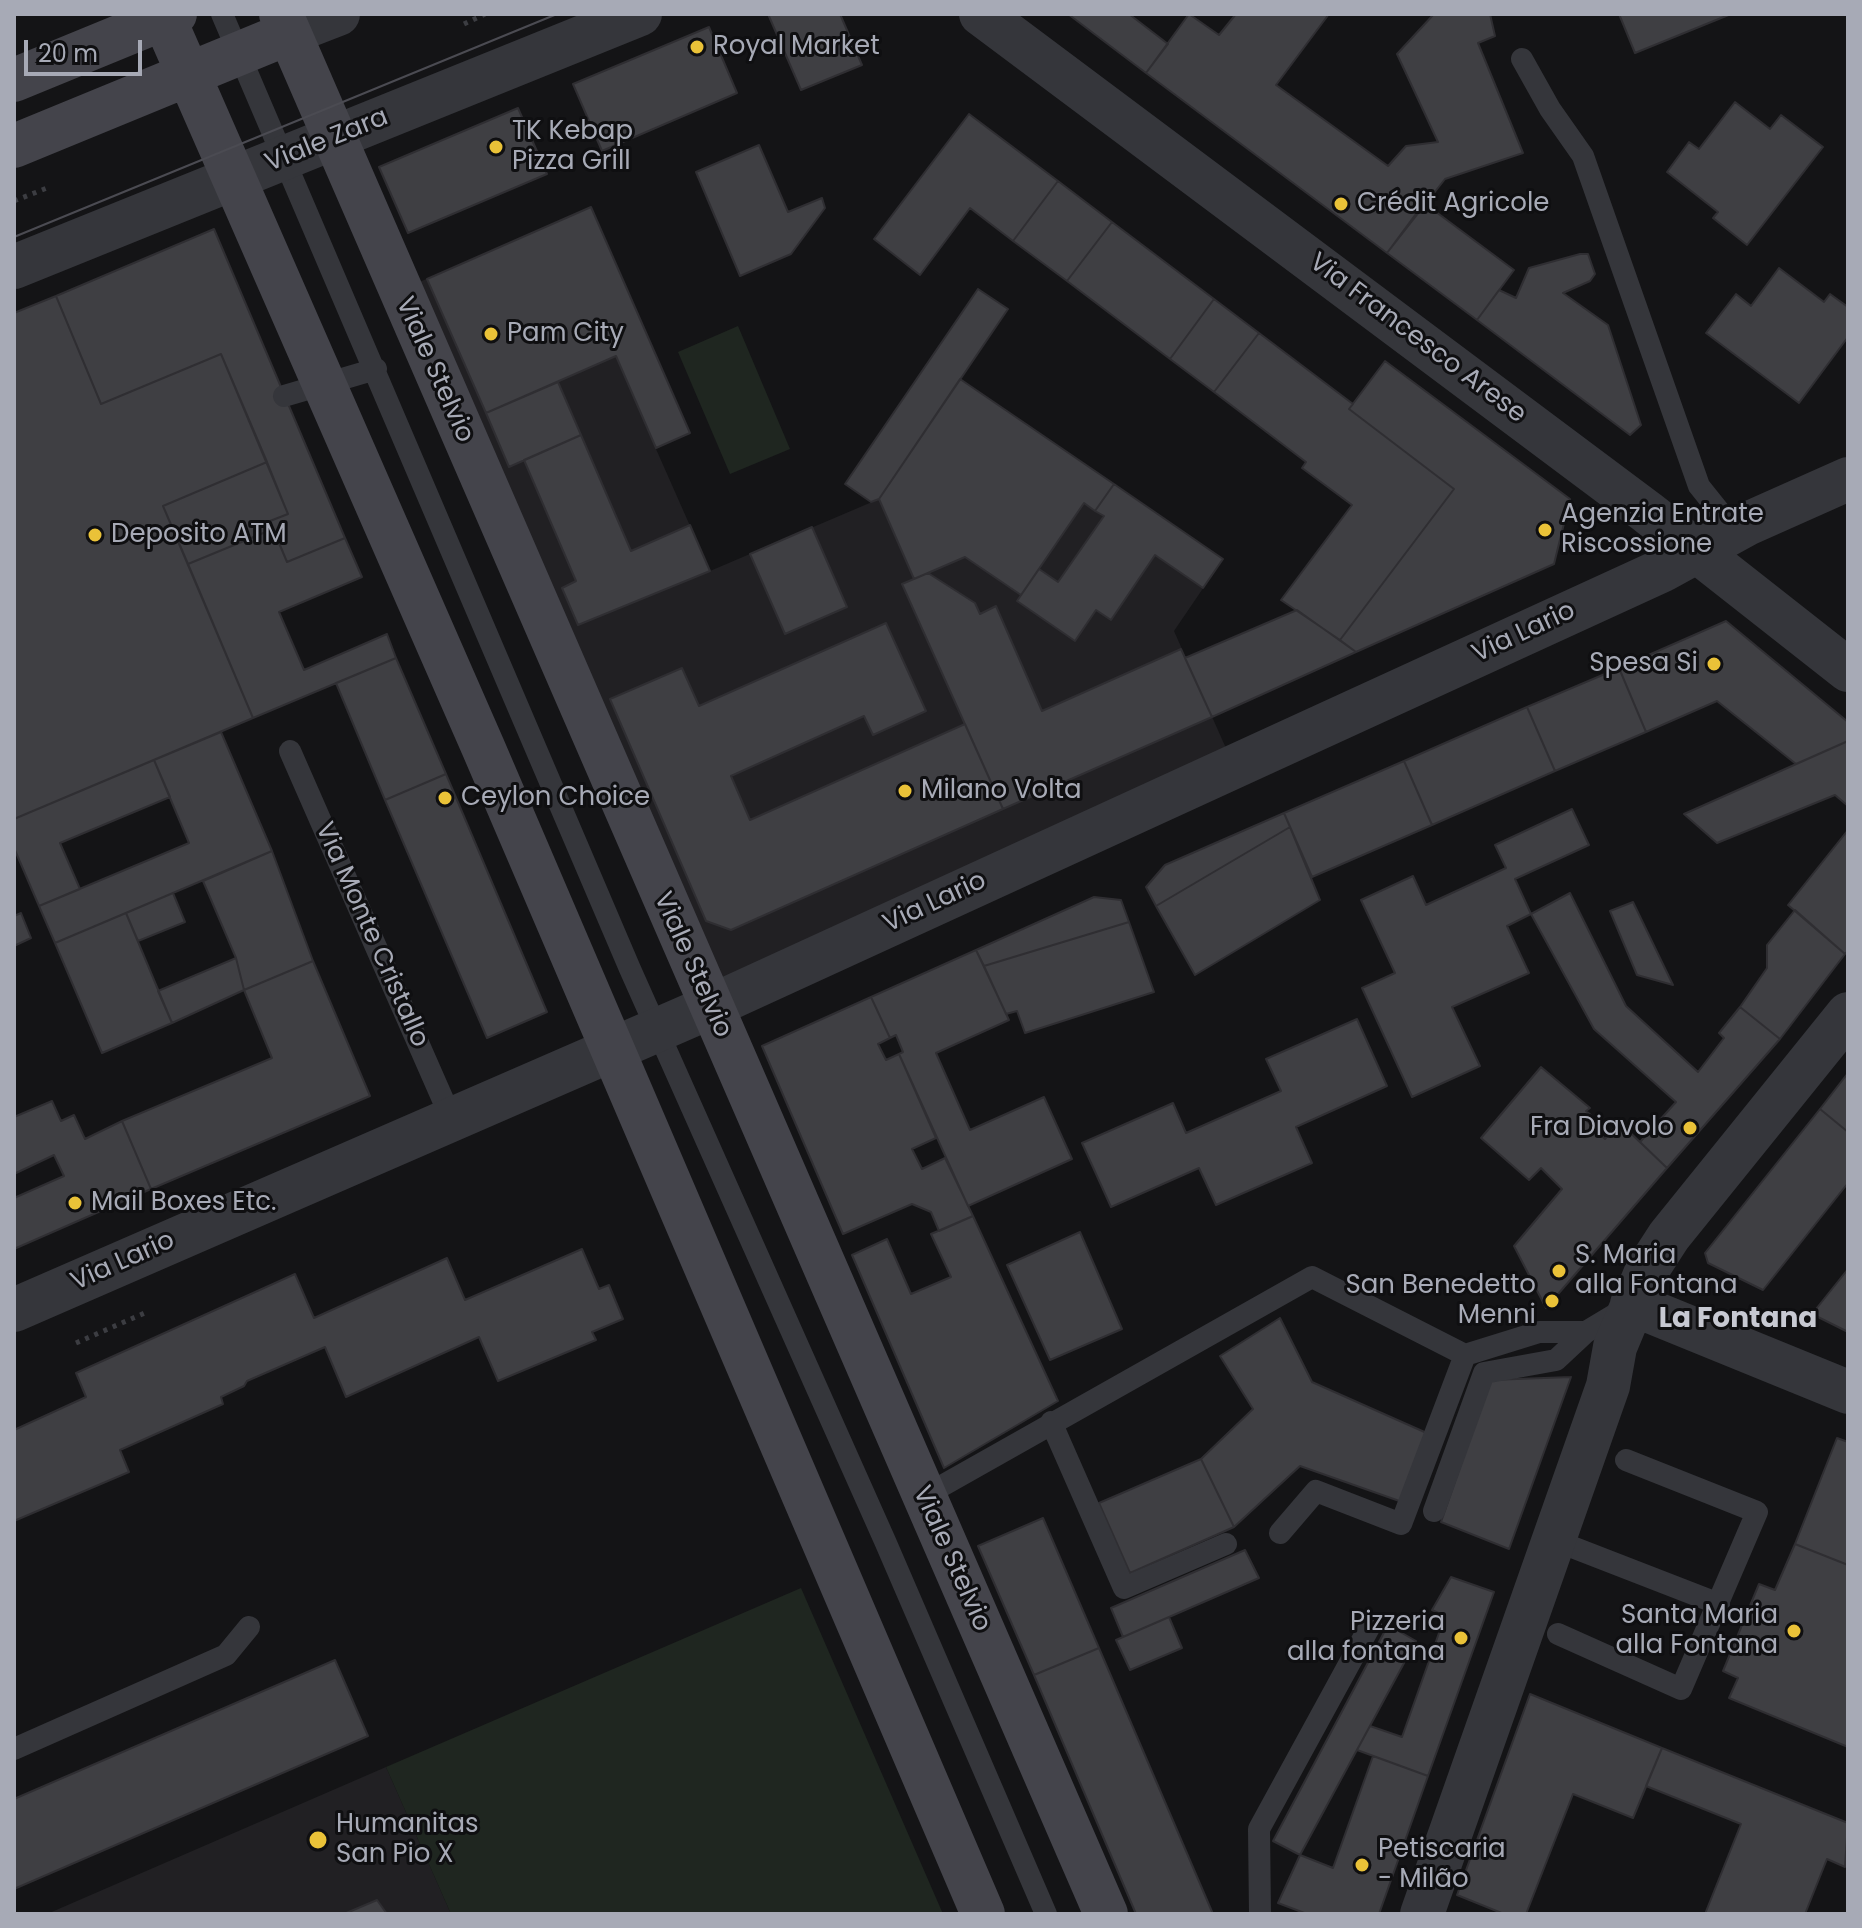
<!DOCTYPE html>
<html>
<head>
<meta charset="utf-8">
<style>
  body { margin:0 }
  #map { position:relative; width:1862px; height:1928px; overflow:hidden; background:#141416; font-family:Poppins,sans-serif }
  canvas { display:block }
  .frame { position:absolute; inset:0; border:16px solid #a7aab6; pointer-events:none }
  .scale { position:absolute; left:24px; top:40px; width:118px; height:36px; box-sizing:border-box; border:4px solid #a7aab6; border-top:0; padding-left:10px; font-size:24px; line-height:28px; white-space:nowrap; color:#a7aab6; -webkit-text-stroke:6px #0f0f11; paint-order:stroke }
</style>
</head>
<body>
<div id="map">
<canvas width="1862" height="1928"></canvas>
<div class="frame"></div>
<div class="scale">20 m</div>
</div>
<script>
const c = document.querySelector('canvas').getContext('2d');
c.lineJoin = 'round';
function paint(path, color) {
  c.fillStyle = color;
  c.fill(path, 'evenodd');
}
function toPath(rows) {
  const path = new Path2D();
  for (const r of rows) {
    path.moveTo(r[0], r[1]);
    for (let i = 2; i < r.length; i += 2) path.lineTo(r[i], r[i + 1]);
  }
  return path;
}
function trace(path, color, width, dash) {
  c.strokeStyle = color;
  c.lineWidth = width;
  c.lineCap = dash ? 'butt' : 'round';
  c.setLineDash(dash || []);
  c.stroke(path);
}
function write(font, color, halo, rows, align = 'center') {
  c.font = font + ' Poppins,sans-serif';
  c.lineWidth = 6;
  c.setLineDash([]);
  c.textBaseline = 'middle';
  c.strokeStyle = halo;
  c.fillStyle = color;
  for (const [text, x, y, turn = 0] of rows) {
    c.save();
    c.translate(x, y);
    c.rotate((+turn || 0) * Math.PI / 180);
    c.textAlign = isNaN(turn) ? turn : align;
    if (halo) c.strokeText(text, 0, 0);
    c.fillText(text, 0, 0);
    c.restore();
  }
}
paint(toPath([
  [591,207,690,433,656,449,710,571,879,499,960,379,1223,559,1174,631,1229,755,713,997,408,287],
  [386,1767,451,1914,47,1914]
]), '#212023');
paint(toPath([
  [738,326,790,449,730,474,678,352],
  [801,1588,943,1914,451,1914,386,1767]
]), '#1f2620');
const building = toPath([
  [768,14,840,14,862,65,801,90,768,14],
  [1068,14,1129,14,1168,44,1146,73,1068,14],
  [1189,14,1219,35,1236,14,1329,14,1276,85,1388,166,1406,146,1438,142,1397,54,1434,14,1490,14,1495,36,1478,43,1523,153,1445,179,1387,253,1146,73,1189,14],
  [1619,14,1731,14,1635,53,1619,14],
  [709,27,737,93,602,151,573,84,709,27],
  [1735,102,1770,129,1781,115,1823,147,1747,245,1713,218,1718,212,1667,172,1689,142,1699,149,1735,102],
  [518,108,547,174,408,233,379,167,518,108],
  [969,114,1058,181,1013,241,970,208,920,275,874,239,969,114],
  [759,145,788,212,822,198,825,208,791,254,740,276,696,172,759,145],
  [1058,181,1112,222,1067,281,1013,241,1058,181],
  [1424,203,1514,270,1477,320,1387,253,1424,203],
  [591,207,690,433,656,448,616,356,486,413,427,279,591,207],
  [1112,222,1214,299,1170,359,1067,281,1112,222],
  [214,229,345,538,287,562,270,521,288,514,221,354,101,404,56,296,214,229],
  [1580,254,1588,254,1595,274,1590,281,1563,293,1608,325,1641,425,1630,435,1477,320,1499,290,1516,298,1529,268,1580,254],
  [1779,268,1824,302,1830,294,1848,307,1848,337,1799,403,1706,333,1736,294,1751,306,1779,268],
  [978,289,1008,309,879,499,871,502,845,484,978,289],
  [56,296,101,404,221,354,267,462,163,506,253,718,14,819,14,313,56,296],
  [1214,299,1259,333,1214,392,1170,359,1214,299],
  [1259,333,1353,404,1349,409,1454,489,1340,640,1281,600,1352,505,1302,468,1306,462,1214,392,1259,333],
  [1385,361,1570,499,1554,564,1356,652,1340,640,1454,489,1349,409,1385,361],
  [960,379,1114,484,1095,511,1084,503,1021,595,965,557,914,579,879,499,960,379],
  [558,382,581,435,509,467,486,413,558,382],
  [581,435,631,551,690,525,710,571,578,625,562,588,576,581,524,460,581,435],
  [267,462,288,514,270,521,273,529,188,564,163,506,267,462],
  [1114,484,1223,559,1203,588,1155,555,1111,620,1096,610,1075,641,1017,601,1039,569,1058,582,1104,516,1095,511,1114,484],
  [812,527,847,607,785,634,750,554,812,527],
  [273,529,287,562,345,538,362,577,279,612,304,670,387,634,396,658,253,718,188,564,273,529],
  [928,573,975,603,980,614,996,606,1042,711,1181,649,1212,717,1003,809,902,584,928,573],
  [1297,610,1356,652,1212,717,1185,658,1297,610],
  [1726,621,1848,722,1848,741,1796,764,1717,701,1646,732,1619,668,1726,621],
  [886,623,926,711,873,735,864,716,731,776,750,820,965,724,1003,809,731,930,706,921,610,699,682,668,699,706,886,623],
  [396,658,446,774,385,800,336,683,396,658],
  [1619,668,1646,732,1555,771,1527,707,1619,668],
  [1527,707,1555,771,1432,825,1404,761,1527,707],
  [221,732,272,851,55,943,39,906,189,843,154,760,221,732],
  [1848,741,1848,806,1835,795,1717,843,1684,814,1848,741],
  [154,760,170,797,60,843,80,889,39,906,14,848,14,819,154,760],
  [1404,761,1432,825,1312,877,1284,813,1404,761],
  [446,774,547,1012,487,1038,385,800,446,774],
  [1572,809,1589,845,1515,879,1531,914,1507,926,1529,973,1452,1007,1480,1066,1412,1097,1362,988,1395,973,1361,900,1413,876,1426,905,1506,868,1495,845,1572,809],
  [1284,813,1290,827,1156,906,1146,887,1165,865,1284,813],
  [1290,827,1320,900,1195,975,1156,906,1290,827],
  [1848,830,1848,951,1845,954,1788,905,1848,830],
  [272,851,313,961,244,990,236,958,203,881,272,851],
  [173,893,185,922,138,941,126,913,173,893],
  [1570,893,1626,1006,1698,1072,1724,1038,1719,1033,1740,1007,1780,1039,1667,1168,1640,1142,1676,1102,1594,1029,1531,914,1570,893],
  [1094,897,1121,900,1129,922,984,966,976,950,1094,897],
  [1633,902,1673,985,1637,975,1610,911,1633,902],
  [1795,910,1845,954,1780,1039,1740,1007,1767,968,1767,945,1795,910],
  [21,913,31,938,14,946,14,916,21,913],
  [126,913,172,1023,102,1053,55,943,126,913],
  [1129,922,1154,992,1025,1033,1017,1011,1006,1014,984,966,1129,922],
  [976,950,1009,1020,936,1053,970,1130,1044,1097,1072,1159,968,1206,899,1054,903,1052,896,1035,890,1038,871,997,976,950],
  [236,958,244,990,172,1023,158,991,236,958],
  [313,961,370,1096,151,1189,122,1121,272,1058,244,990,313,961],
  [871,997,890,1038,878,1044,886,1060,899,1054,936,1138,912,1149,922,1169,945,1158,973,1216,939,1231,931,1212,912,1204,843,1234,762,1046,871,997],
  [1357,1019,1387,1086,1296,1127,1312,1163,1216,1205,1199,1168,1111,1207,1082,1143,1173,1103,1186,1133,1281,1091,1266,1059,1357,1019],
  [1541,1067,1590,1108,1586,1111,1592,1116,1587,1121,1605,1139,1619,1122,1667,1168,1546,1308,1514,1246,1562,1189,1541,1168,1529,1180,1481,1138,1541,1067],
  [1848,1073,1848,1132,1820,1109,1848,1073],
  [52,1101,61,1121,74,1115,85,1139,122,1121,151,1189,14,1249,14,1198,64,1176,54,1155,14,1174,14,1117,52,1101],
  [1820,1109,1848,1132,1848,1183,1763,1290,1708,1263,1705,1253,1820,1109],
  [973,1216,1058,1401,944,1468,852,1255,887,1239,911,1294,951,1277,931,1234,973,1216],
  [1080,1232,1122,1329,1050,1360,1007,1265,1080,1232],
  [582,1249,599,1289,609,1285,623,1319,592,1332,596,1340,498,1381,479,1337,346,1397,325,1347,247,1381,244,1386,221,1397,223,1404,120,1450,129,1472,14,1521,14,1430,86,1397,76,1373,295,1274,314,1318,447,1258,465,1300,582,1249],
  [1848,1269,1848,1332,1812,1314,1848,1269],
  [1280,1318,1312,1382,1429,1434,1405,1503,1300,1466,1234,1527,1201,1459,1253,1409,1220,1356,1280,1318],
  [1571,1377,1509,1549,1441,1522,1490,1380,1571,1377],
  [1837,1438,1848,1442,1848,1565,1795,1544,1837,1438],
  [1201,1459,1234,1527,1130,1573,1099,1503,1201,1459],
  [1043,1518,1099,1648,1034,1675,978,1546,1043,1518],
  [1795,1544,1848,1565,1848,1747,1729,1698,1738,1678,1723,1671,1759,1584,1775,1590,1795,1544],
  [1245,1550,1259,1578,1123,1637,1111,1608,1245,1550],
  [1451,1577,1494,1592,1428,1776,1357,1750,1370,1726,1402,1737,1445,1616,1432,1610,1451,1577],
  [1169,1617,1182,1648,1130,1670,1116,1640,1169,1617],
  [1388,1625,1416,1641,1300,1855,1273,1841,1388,1625],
  [1099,1648,1213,1914,1136,1914,1034,1675,1099,1648],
  [335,1660,368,1736,14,1889,14,1799,335,1660],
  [1530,1694,1662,1748,1633,1818,1573,1794,1526,1914,1504,1914,1457,1895,1530,1694],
  [1662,1748,1848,1823,1845,1867,1827,1859,1805,1914,1705,1914,1741,1824,1646,1786,1662,1748],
  [1373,1756,1428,1776,1379,1914,1307,1914,1278,1903,1300,1855,1333,1868,1373,1756],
  [377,1900,387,1914,344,1914,377,1900]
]);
paint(building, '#3f3f43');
trace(building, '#2f2e32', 2);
trace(toPath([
  [464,24,485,14],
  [14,201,47,188],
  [76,1343,147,1312]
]), '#3c3d42', 5, [4, 6]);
trace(toPath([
  [222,14,630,969,885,1541,1046,1914],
  [1522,59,1550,109,1583,156,1699,486,1735,531],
  [284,396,376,369],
  [290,751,451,1118],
  [1051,1422,1124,1588,1226,1544],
  [924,1496,1312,1277,1465,1355],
  [1434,1511,1484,1373,1556,1360,1586,1332],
  [1280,1533,1316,1491,1401,1524,1465,1355,1539,1332,1586,1332,1626,1308],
  [1554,1540,1719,1604],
  [1558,1634,1681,1689,1757,1512,1626,1460],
  [14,1749,226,1655,249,1627],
  [1260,1914,1259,1829,1371,1624]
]), '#35363b', 22);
trace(toPath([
  [981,14,1647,512,1848,670],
  [14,267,640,14],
  [1632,1304,1848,1392],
  [14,1310,701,1011,1663,570,1747,524,1848,479],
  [1422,1914,1608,1386,1615,1347,1647,1270,1669,1236,1848,1014]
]), '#35363b', 44);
trace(toPath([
  [289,33,338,14]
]), '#35363b', 44);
trace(toPath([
  [162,14,483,747,983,1914],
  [281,14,1106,1914],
  [14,80,175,14],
  [14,146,289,33]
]), '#44444b', 44);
trace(toPath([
  [14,237,557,14]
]), '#4b4b52', 2);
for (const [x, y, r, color] of [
  [697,47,8,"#eac238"],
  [496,147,8,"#eac238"],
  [1341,204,8,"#eac238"],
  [491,334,8,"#eac238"],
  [1545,530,8,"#eac238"],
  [95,535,8,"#eac238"],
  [1714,664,8,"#eac238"],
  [905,791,8,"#eac238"],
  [445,798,8,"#eac238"],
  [1690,1128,8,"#eac238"],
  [75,1203,8,"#eac238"],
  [1559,1271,8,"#eac238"],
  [1552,1301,8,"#eac238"],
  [1794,1631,8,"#eac238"],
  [1461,1638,8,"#eac238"],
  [318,1840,10,"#eac238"],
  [1362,1865,8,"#eac238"]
]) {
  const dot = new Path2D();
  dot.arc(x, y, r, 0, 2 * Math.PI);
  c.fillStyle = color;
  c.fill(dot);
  trace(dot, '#0f0f11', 3);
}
write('26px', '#a7aab6', '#0f0f11', [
  ["Royal Market",713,47],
  ["TK Kebap",512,132],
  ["Pizza Grill",512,162],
  ["Crédit Agricole",1357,204],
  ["Pam City",507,334],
  ["Agenzia Entrate",1561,515],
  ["Riscossione",1561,545],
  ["Deposito ATM",111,535],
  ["Spesa Si",1698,664,"right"],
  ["Milano Volta",921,791],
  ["Ceylon Choice",461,798],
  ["Fra Diavolo",1674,1128,"right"],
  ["Mail Boxes Etc.",91,1203],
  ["S. Maria",1575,1256],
  ["alla Fontana",1575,1286],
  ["San Benedetto",1536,1286,"right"],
  ["Menni",1536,1316,"right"],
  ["Santa Maria",1778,1616,"right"],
  ["alla Fontana",1778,1646,"right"],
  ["Pizzeria",1445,1623,"right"],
  ["alla fontana",1445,1653,"right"],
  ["Humanitas",336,1825],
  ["San Pio X",336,1855],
  ["Petiscaria",1378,1850],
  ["- Milão",1378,1880]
], 'left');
write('26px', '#a7aab6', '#0f0f11', [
  ["Viale Zara",327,141,-22],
  ["Via Francesco Arese",1417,339,37],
  ["Viale Stelvio",434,370,66],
  ["Via Lario",1524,633,-25],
  ["Via Lario",935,903,-25],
  ["Via Monte Cristallo",371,935,66],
  ["Viale Stelvio",692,965,66],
  ["Via Lario",123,1262,-24],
  ["Viale Stelvio",951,1559,66]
]);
write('bold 28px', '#c7c9d2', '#0f0f11', [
  ["La Fontana",1738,1320]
]);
</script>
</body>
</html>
